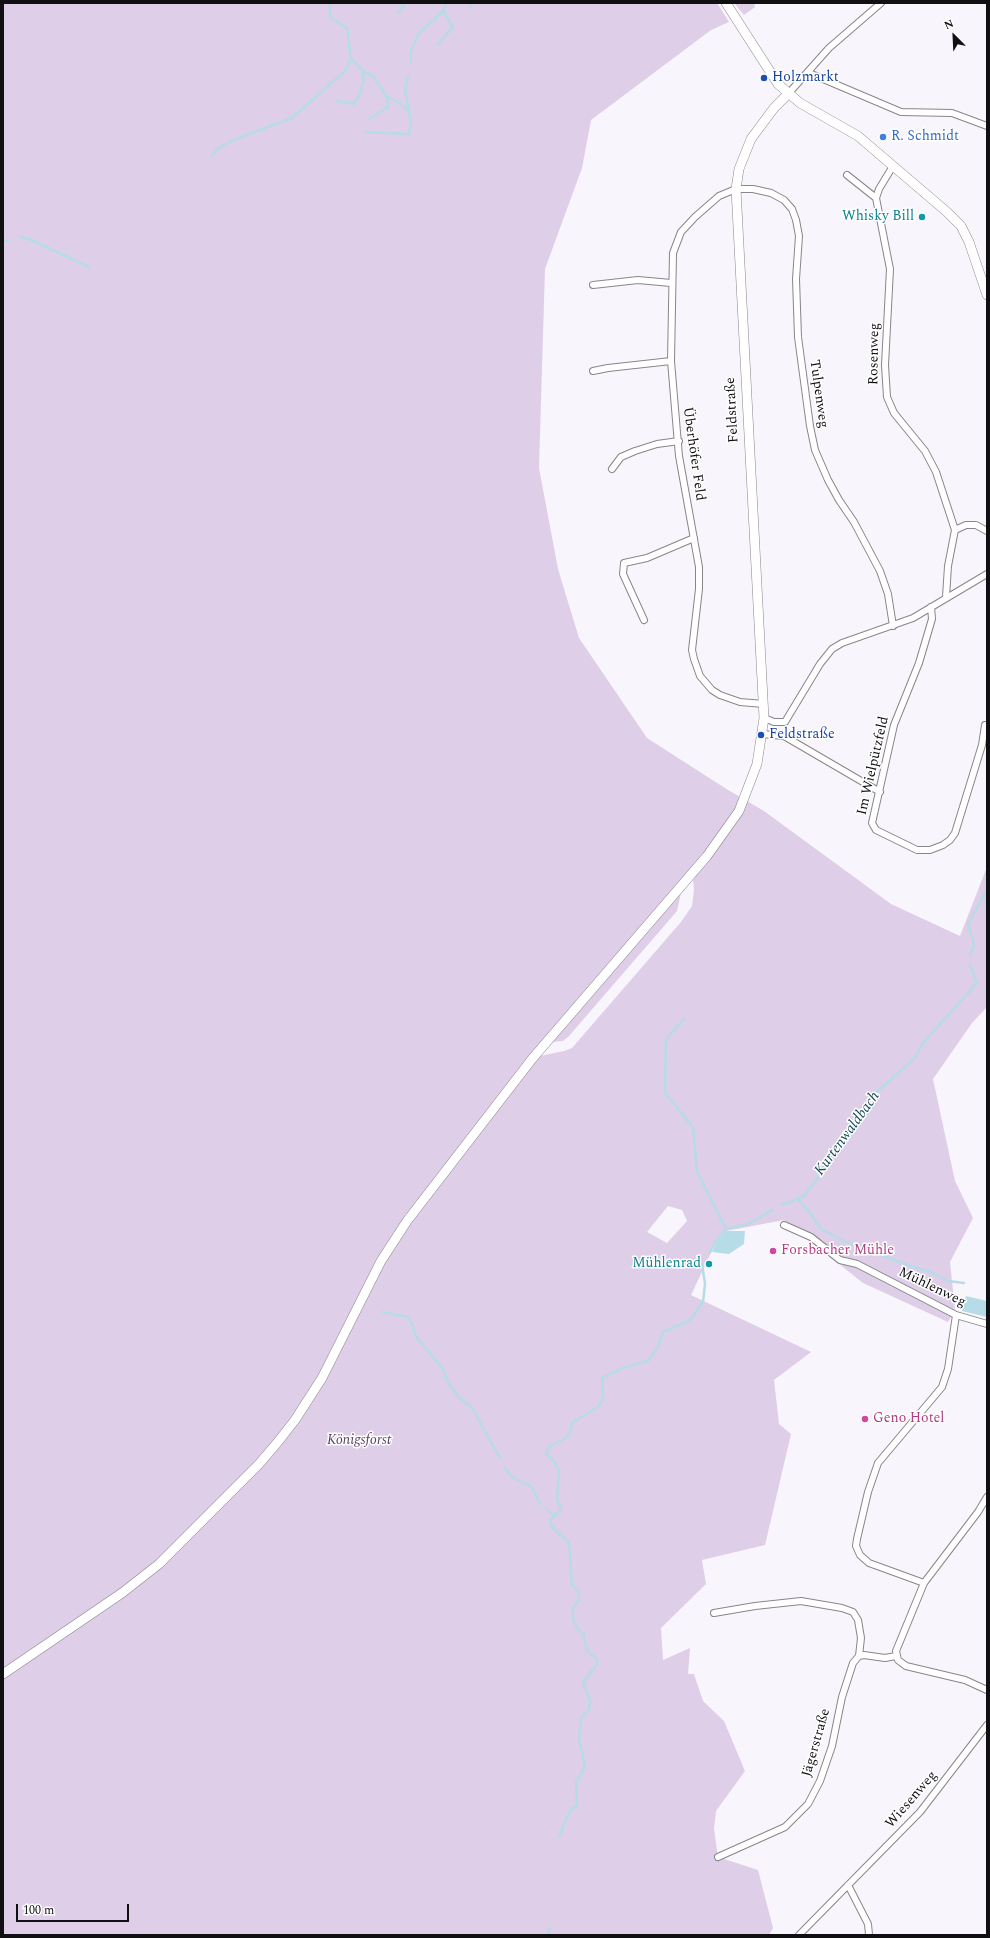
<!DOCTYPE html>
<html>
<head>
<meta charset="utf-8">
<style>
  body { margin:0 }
  #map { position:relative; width:990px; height:1938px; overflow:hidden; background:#f9f5fc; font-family:Spectral,serif }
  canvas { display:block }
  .frame { position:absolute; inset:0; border:4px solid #100f11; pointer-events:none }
  .north { position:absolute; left:934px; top:16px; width:40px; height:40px; -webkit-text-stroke:3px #fff; paint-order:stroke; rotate:336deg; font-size:11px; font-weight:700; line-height:16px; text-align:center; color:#100f11 }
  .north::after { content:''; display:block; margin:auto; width:14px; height:18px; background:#100f11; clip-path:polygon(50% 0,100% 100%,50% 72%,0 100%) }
  .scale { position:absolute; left:16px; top:1904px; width:113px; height:18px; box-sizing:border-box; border:2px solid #100f11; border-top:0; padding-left:5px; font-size:12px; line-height:14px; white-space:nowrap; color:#100f11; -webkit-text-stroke:3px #fff; paint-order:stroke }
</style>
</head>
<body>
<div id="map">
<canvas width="990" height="1938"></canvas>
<div class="frame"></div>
<div class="north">N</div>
<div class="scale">100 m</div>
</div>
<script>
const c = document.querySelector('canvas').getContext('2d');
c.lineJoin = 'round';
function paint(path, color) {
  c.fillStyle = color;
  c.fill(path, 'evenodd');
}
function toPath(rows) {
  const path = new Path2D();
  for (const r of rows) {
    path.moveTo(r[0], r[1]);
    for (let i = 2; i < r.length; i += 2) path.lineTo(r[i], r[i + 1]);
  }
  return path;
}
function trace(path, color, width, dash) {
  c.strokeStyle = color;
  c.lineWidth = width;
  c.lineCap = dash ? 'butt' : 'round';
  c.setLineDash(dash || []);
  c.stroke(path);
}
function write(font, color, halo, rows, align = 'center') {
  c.font = font + ' Spectral,serif';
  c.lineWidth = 3;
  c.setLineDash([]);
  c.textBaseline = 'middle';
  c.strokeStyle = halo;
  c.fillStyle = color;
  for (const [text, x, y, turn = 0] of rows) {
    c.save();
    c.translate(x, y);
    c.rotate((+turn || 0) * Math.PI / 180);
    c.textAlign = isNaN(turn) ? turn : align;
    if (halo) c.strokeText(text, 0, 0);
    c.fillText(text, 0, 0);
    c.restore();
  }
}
paint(toPath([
  [3,3,717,3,729,22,711,30,591,120,582,168,545,269,539,468,558,569,579,638,647,738,728,790,764,811,891,904,960,936,987,867,987,1007,972,1023,933,1079,955,1181,973,1218,950,1262,955,1310,948,1322,863,1283,784,1220,726,1231,717,1240,691,1295,811,1352,774,1380,779,1424,791,1434,765,1545,702,1560,706,1584,661,1628,663,1660,690,1648,688,1674,694,1674,703,1701,724,1721,745,1771,716,1811,714,1829,718,1857,758,1870,773,1928,769,1935,3,1935],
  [693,879,694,889,692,906,681,922,572,1048,564,1051,540,1056,552,1042,563,1041,569,1036,677,911,681,893],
  [668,1206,682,1210,687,1221,667,1243,647,1232],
  [734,3,754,3,755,7,744,15]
]), '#dfcee8');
paint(toPath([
  [726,1231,745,1231,744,1244,729,1254,712,1252,718,1240],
  [966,1296,987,1301,987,1317,962,1311]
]), '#b6dce7');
trace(toPath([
  [470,3,470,7],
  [399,12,405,3],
  [438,44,453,27,443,11],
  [351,59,364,72,373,76,386,96,399,103,409,111,411,125,409,134,366,132],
  [411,64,410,53,419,33,443,11,446,3],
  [408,76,405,91,409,110],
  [337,101,354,104,359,96,364,80,363,72],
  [369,119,388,107,386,96],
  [211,157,218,148,236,139,292,118,346,70,351,59,347,28,330,17,330,3],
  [20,237,29,239,89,267],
  [3,241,9,240],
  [970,955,974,945,968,924,987,890],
  [685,1018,666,1039,665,1093,693,1127,697,1172,726,1229],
  [797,1199,808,1210,821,1229,846,1242,919,1269,931,1272,948,1281,964,1283],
  [782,1205,804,1196,817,1179,859,1113,873,1095,914,1059,923,1043,977,983,970,965],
  [710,1252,717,1240,726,1229,748,1224,773,1210],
  [383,1312,408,1317,413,1326,415,1335,442,1368,449,1384,457,1395,472,1408,500,1458],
  [505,1468,512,1477,532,1487,540,1504],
  [547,1509,554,1517],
  [559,1836,570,1811,577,1805,576,1782,585,1767,579,1738,581,1718,589,1709,590,1701,583,1682,597,1665,597,1659,587,1651,583,1633,579,1631,572,1617,573,1608,579,1600,579,1596,578,1590,572,1585,569,1543,550,1525,550,1520,561,1510,557,1498,559,1471,554,1461,546,1454,549,1447,567,1437,570,1432,572,1423,598,1407,603,1400,602,1378,623,1368,648,1361,658,1347,663,1332,690,1320,703,1302,705,1284,702,1264],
  [547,1935,550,1928]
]), '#b6dce7', 2.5);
const minor = toPath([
  [809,73,901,112,952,113,987,126],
  [788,94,829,48,881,3],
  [893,166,879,189,876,198,890,269,885,365,887,397,894,413,925,451,936,472,955,530,948,566,946,597],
  [847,175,876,198],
  [593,285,638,280,671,283],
  [593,371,608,368,671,361],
  [612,469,621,457,635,451,657,444,679,441],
  [955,530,966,525,976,525,987,531],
  [931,607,932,619,919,663,894,725,872,823,876,830,917,850,930,850,943,845,950,840,955,833,982,745,985,725],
  [644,620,623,574,624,563,647,558,694,538],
  [764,704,740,702,720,695,712,690,700,676,694,659,692,650,699,589,699,567,679,456,671,361,673,253,681,232,695,217,719,196,736,189,753,189,771,193,784,200,792,209,796,220,799,236,796,279,798,337,810,426,815,450,828,480,839,500,854,522,880,571,888,594,893,626],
  [764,718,774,722,785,722,820,664,832,649,842,643,913,618,987,574],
  [762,734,784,736,880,792],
  [784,1225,811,1237,840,1260,857,1264,956,1315,987,1324],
  [987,1497,978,1512,924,1583,896,1651,898,1660,906,1666,965,1680,987,1690],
  [924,1583,869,1563,860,1555,856,1546,857,1539,868,1492,878,1463,942,1387,948,1369,956,1315],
  [714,1613,755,1606,801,1601,842,1608,853,1612,858,1620,861,1638,859,1656,864,1655,885,1658,896,1656],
  [718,1857,785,1827,808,1804,820,1781,832,1746,842,1697,853,1663,859,1656],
  [848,1885,868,1924,869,1935],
  [799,1935,920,1812,987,1725]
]);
const secondary = toPath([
  [726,3,778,84,800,103,858,136,947,212,961,226,969,242,987,295],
  [3,1674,122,1593,159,1564,259,1464,277,1443,295,1420,322,1378,381,1261,407,1221,532,1059,707,856,739,811,757,764,764,718,736,189,739,169,751,139,774,108,788,94]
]);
trace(minor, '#89858a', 8);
trace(secondary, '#89858a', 10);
trace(minor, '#fff', 6);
trace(secondary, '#fff', 9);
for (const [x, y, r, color] of [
  [764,78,4,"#1a4fb4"],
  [883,137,4,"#3f7fe0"],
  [922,217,4,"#0f9aa8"],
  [761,735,4,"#1a4fb4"],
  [773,1251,4,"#d1479c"],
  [709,1264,4,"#0f9aa8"],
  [865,1419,4,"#d1479c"]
]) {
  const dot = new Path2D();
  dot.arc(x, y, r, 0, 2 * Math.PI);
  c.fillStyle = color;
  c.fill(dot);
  trace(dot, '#fff', 1.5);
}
write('14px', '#164399', '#fff', [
  ["Holzmarkt",772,78],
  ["Feldstraße",769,735]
], 'left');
write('14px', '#366cbe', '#fff', [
  ["R. Schmidt",891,137]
], 'left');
write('14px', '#0d838f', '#fff', [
  ["Whisky Bill",914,217],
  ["Mühlenrad",701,1264]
], 'right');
write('14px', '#100f11', '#fff', [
  ["Rosenweg",875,354,-89],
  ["Tulpenweg",818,394,82],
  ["Feldstraße",733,410,-93],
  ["Überhöfer Feld",693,454,82],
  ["Im Wielpützfeld",874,766,-77],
  ["Mühlenweg",932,1288,26],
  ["Jägerstraße",817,1743,-74],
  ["Wiesenweg",912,1800,-49]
]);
write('14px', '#b23c85', '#fff', [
  ["Forsbacher Mühle",781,1251],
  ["Geno Hotel",873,1419]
], 'left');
write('italic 14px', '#583d65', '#fff', [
  ["Königsforst",359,1441]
]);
write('italic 15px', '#154a57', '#fff', [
  ["Kurtenwaldbach",848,1134,-54]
]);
</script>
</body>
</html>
